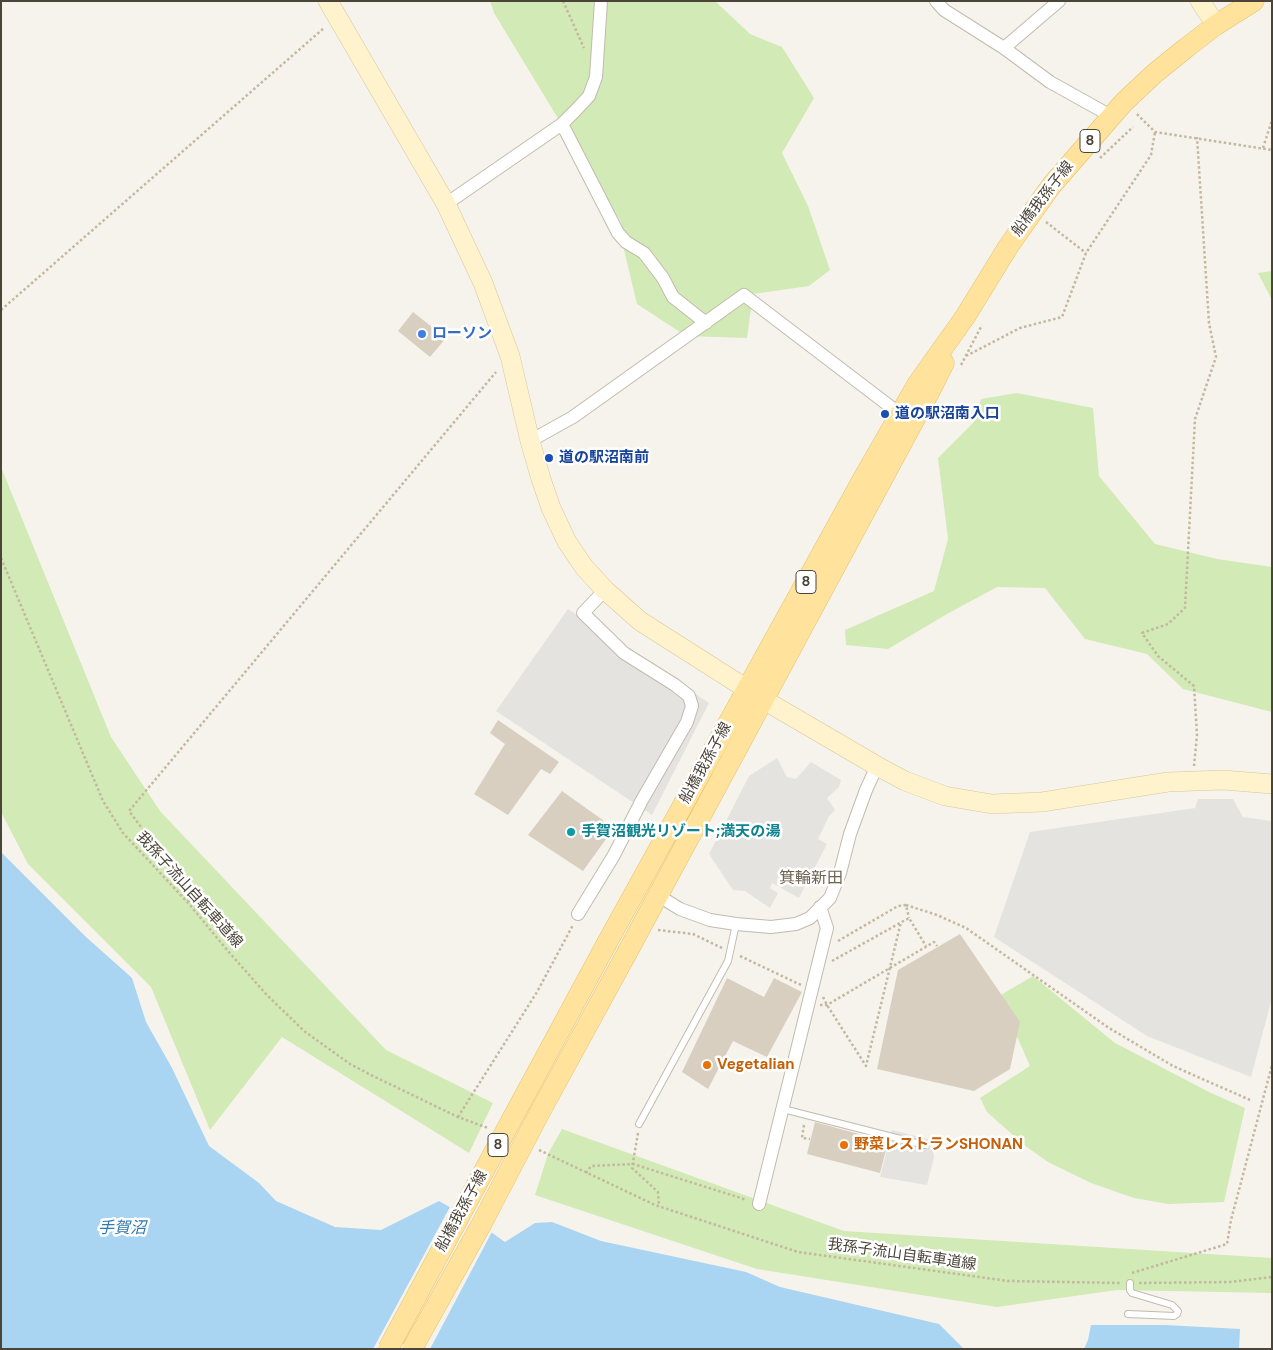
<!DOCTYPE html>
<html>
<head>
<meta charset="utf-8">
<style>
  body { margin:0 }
  #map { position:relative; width:1273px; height:1350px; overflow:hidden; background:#f6f3ec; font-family:"DM Sans",sans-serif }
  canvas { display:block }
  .frame { position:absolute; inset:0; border:2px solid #4b4439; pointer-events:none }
</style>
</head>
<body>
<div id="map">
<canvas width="1273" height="1350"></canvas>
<div class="frame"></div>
</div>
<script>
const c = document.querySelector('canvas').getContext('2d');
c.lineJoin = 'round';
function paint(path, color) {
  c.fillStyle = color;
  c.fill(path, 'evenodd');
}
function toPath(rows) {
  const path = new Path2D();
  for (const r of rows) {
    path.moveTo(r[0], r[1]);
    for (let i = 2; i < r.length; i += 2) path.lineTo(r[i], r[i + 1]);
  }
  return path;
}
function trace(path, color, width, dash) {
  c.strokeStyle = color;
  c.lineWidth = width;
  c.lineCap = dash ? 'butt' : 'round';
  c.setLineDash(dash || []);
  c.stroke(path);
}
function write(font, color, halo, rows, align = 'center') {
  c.font = font + ' "DM Sans","Noto Sans JP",sans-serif';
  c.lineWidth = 5;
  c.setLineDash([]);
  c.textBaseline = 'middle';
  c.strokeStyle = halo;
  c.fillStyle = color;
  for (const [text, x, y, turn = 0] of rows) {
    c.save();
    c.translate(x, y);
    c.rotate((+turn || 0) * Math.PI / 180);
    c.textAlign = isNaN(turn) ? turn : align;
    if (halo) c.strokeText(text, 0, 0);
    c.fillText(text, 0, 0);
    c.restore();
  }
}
paint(toPath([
  [490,1,715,1,750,34,782,47,814,98,782,153,808,206,830,270,809,286,753,294,747,338,686,336,637,304,624,250,621,222,494,13],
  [1272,271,1272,300,1258,273],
  [1017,393,1093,408,1099,476,1155,544,1217,559,1272,567,1272,712,1183,689,1147,654,1085,639,1045,588,997,587,947,614,888,649,846,645,845,630,934,591,948,539,938,458,974,422,981,399],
  [1,467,111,737,160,811,386,1050,493,1103,469,1153,282,1037,210,1130,151,987,28,864,1,812],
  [1033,976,1115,1043,1209,1092,1245,1108,1224,1202,1168,1204,1134,1198,1091,1183,1048,1162,1024,1145,987,1112,980,1098,1030,1066,999,996],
  [562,1129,844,1231,1272,1258,1272,1293,1117,1290,997,1307,757,1269,535,1195,548,1154]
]), '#d2eab5');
paint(toPath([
  [568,609,709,703,652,815,496,711],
  [777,758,787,777,796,779,811,762,841,780,839,787,827,798,835,810,829,816,818,839,827,844,799,898,772,883,770,888,778,893,770,908,745,891,733,890,709,854,749,776],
  [1198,799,1233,799,1243,817,1272,821,1272,998,1251,1077,1147,1036,994,937,1030,832,1195,808],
  [892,1130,928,1139,933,1147,934,1157,927,1185,880,1177]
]), '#e5e3e0');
paint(toPath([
  [1,852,86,937,132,978,146,1022,172,1068,209,1146,259,1183,276,1201,335,1227,381,1230,439,1201,481,1225,505,1242,535,1223,552,1222,601,1241,746,1272,780,1287,939,1324,964,1349,1,1349],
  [1091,1325,1165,1325,1240,1329,1239,1349,1084,1349,1088,1340]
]), '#a9d4f2');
paint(toPath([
  [451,1205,493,1230,430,1349,373,1349]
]), '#f6f3ec');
paint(toPath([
  [413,312,446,338,430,357,398,331],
  [498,720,559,762,550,774,541,769,508,815,474,794,505,744,490,733],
  [562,791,614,828,583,871,528,835],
  [960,934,1020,1022,1010,1069,974,1091,877,1069,898,970],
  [727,978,764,997,774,978,802,992,767,1057,733,1041,708,1089,682,1072],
  [815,1122,888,1142,880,1173,807,1154]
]), '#d8cfc1');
const lane = toPath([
  [783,1109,924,1145],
  [639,1124,728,961,736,924],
  [1128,1314,1174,1316,1177,1314,1178,1311,1172,1305,1132,1293,1130,1290,1130,1283]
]);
const street = toPath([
  [936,1,944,10,1004,48,1050,82,1111,116],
  [1004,48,1059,1],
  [562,124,618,233,626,242,644,253,663,278,673,297,706,323],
  [446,204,562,124,576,110,589,96,596,77,601,1],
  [530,441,573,417,744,295,900,414],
  [659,896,680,909,710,920,736,924,771,927,796,924,810,918,830,898,840,873,850,834,866,790,877,766],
  [578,914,614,855,642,800,687,722,692,706,689,696,675,685,624,653,583,613,605,590],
  [759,1204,827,928,820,907]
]);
const secondary = toPath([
  [328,1,446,204,483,283,510,356,530,441,541,479,551,508,567,542,584,567,605,590,640,621,764,700,877,766,905,781,945,796,992,804,1042,802,1168,782,1223,780,1272,784],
  [1200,1,1216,25]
]);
const primary = toPath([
  [608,941,865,475,918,383,965,317,1008,247,1051,186,1124,102,1155,73,1186,48,1216,25,1254,1],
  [628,951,931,389,944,363]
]);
trace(lane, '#c2bbae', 8);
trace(street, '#c2bbae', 14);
trace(secondary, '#d6c79b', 20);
trace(primary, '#e6c16a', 21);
trace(toPath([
  [563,1,584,48],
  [1137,114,1155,132,1272,150],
  [1263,148,1272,120],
  [1100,158,1133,127],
  [1046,222,1086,253],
  [1,310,324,28],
  [966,356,1020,328,1062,317,1086,253,1151,155,1155,132],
  [961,365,982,325],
  [1,558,103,801,123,833,190,905,227,950,266,994,304,1031,350,1064,373,1076,458,1117,488,1128],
  [1194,766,1197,735,1194,686,1158,656,1142,633,1168,624,1185,608,1195,419,1216,357,1209,323,1197,137],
  [189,902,178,876,129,811,496,372],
  [906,905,937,915,966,928,1109,1028,1173,1066,1250,1100],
  [658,930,693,934,722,948],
  [838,941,898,906,906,905,909,918],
  [740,956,801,985],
  [832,961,909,918,926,946],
  [823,997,827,1005,866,1066,901,922],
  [820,1005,827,1005,934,942,937,946],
  [458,1117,537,992,573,925],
  [804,1125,802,1138,810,1139],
  [638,1133,632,1168,658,1192,659,1206],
  [539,1150,655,1205,798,1252,1008,1281,1121,1283],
  [586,1173,591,1166,633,1164,747,1200],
  [1132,1273,1227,1244,1231,1220,1272,1065],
  [1139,1283,1230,1282,1272,1277]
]), '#c4b79f', 2.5, [2.5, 2.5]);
trace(lane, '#fff', 6);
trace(street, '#fff', 12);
trace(secondary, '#fff3cd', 19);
trace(primary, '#ffe39c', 20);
const primaryBridge = toPath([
  [388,1349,608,941],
  [412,1349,481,1225,539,1114,628,951]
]);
trace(primaryBridge, '#e6c16a', 21, []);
trace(primaryBridge, '#ffe39c', 20);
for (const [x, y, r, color] of [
  [422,334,5,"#3f7fe0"],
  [885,414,5,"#1a4fb4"],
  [549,458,5,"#1a4fb4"],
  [571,832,5,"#0f9aa8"],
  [707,1065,5,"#e8710a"],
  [844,1145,5,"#e8710a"]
]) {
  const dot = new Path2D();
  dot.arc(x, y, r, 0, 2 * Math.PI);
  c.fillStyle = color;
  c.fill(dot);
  trace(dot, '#fff', 2);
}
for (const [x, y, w] of [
  [1090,141,20],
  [806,582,20],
  [498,1145,20]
]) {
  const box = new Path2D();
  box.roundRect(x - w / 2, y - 11.5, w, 23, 4);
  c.fillStyle = '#fff';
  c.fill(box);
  trace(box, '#4b4439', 1);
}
write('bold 14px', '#4b4439', null, [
  ["8",1090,141],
  ["8",806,582],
  ["8",498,1145]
]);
write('15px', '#4b4439', '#fff', [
  ["船橋我孫子線",1043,199,-52],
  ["船橋我孫子線",706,763,-61],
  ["我孫子流山自転車道線",189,890,48],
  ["船橋我孫子線",462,1211,-61],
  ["我孫子流山自転車道線",902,1255,8]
]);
write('bold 15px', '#366cbe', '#fff', [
  ["ローソン",432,334]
], 'left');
write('bold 15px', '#164399', '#fff', [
  ["道の駅沼南入口",895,414],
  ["道の駅沼南前",559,458]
], 'left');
write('bold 15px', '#0d838f', '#fff', [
  ["手賀沼観光リゾート;満天の湯",581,832]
], 'left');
write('bold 15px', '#c56008', '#fff', [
  ["Vegetalian",717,1065],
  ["野菜レストランSHONAN",854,1145]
], 'left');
write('16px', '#6e6250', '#fff', [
  ["箕輪新田",811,879]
]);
write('italic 16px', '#2e7ab2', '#fff', [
  ["手賀沼",122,1229]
]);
</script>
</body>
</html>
